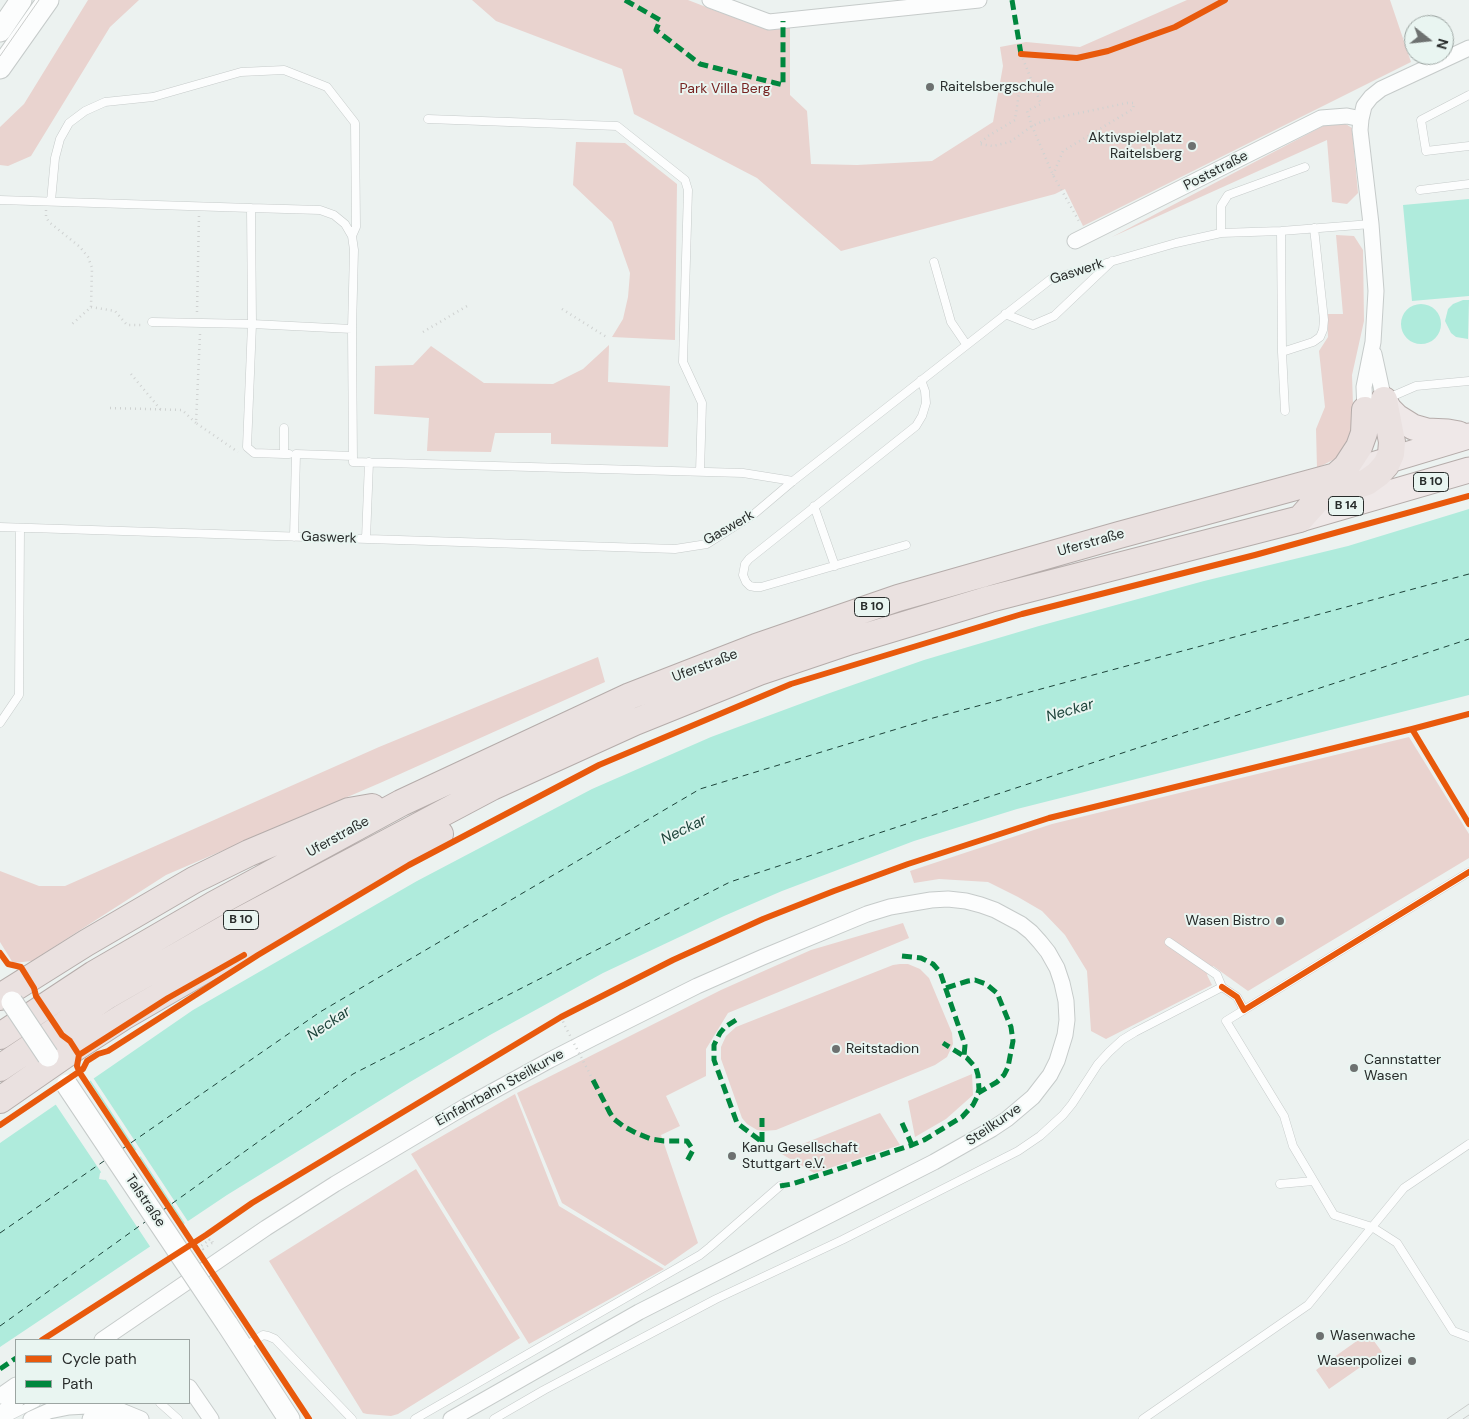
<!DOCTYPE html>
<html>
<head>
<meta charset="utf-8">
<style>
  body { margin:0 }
  #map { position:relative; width:1469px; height:1419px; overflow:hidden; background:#ecf2f0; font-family:"DM Sans",sans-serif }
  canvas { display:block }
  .legend { position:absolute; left:15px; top:1339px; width:175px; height:65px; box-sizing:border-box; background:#e9f5f1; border:1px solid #9ca5a2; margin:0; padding:6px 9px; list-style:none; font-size:15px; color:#282c2b }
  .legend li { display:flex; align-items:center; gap:10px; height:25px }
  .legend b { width:25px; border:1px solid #9ca5a2 }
  .north { position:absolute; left:1404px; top:15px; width:50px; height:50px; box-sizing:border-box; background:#e9f5f1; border:1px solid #9ca5a2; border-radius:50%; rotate:106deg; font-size:14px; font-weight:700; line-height:20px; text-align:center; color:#282c2b }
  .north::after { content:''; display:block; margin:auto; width:18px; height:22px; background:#6d7170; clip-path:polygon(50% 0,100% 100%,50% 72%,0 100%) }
</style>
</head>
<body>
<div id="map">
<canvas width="1469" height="1419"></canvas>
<ul class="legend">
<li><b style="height:6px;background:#e8590c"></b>Cycle path</li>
<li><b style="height:6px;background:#00873e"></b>Path</li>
</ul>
<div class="north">N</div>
</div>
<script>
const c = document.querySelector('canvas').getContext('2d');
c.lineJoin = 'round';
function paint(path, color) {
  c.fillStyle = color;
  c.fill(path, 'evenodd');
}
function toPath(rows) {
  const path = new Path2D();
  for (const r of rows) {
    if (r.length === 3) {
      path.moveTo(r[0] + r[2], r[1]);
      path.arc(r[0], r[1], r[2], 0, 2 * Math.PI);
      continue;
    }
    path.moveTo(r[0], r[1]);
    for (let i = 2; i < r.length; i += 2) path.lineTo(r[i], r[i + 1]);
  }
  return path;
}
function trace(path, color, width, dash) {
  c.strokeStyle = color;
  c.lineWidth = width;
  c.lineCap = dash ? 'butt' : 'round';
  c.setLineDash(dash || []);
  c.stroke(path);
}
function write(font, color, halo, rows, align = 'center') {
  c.font = font + ' "DM Sans",sans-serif';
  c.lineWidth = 4;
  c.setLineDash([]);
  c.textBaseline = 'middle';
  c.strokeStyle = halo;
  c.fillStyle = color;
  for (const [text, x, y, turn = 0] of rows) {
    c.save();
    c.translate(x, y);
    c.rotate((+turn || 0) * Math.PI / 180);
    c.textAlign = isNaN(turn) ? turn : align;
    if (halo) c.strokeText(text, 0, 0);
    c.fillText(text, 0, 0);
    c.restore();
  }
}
paint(toPath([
  [88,0,139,0,110,27,31,156,8,166,0,165,0,127,24,104],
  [472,0,688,0,719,12,790,28,790,95,807,111,811,164,857,165,932,161,993,122,1003,66,1000,47,1026,42,1080,47,1187,0,1390,0,1411,62,1083,226,1065,189,1055,194,841,251,757,178,634,114,622,69,496,21],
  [1341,121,1352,128,1358,193,1347,204,1332,202,1327,140,1112,237,1325,125],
  [576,142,625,143,677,184,675,340,612,337,623,319,628,297,630,273,612,222,573,185],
  [1336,235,1354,236,1363,250,1364,321,1352,375,1354,436,1339,457,1317,468,1316,429,1325,407,1319,351,1328,337,1327,314,1343,314],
  [609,345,608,382,670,386,668,447,551,444,551,433,495,433,491,452,427,451,429,418,374,414,375,366,413,365,431,346,484,383,553,384,583,369],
  [598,657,605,682,380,783,166,875,32,961,13,963,0,942,0,871,39,886,65,886,379,747],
  [1409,737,1469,834,1469,858,1248,991,1213,966,1207,975,1212,985,1106,1039,1091,1031,1087,971,1065,935,1042,911,1018,897,988,882,939,879,914,883,910,871,1052,824],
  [903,923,909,938,728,1013,706,1049,706,1076,666,1096,680,1126,661,1135,698,1243,665,1266,562,1203,517,1093,721,990,811,950],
  [900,964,908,964,920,969,929,978,952,1033,953,1044,947,1057,935,1065,776,1130,763,1131,757,1130,747,1124,742,1118,721,1059,721,1047,726,1036,736,1027,893,965],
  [972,1074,973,1095,946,1119,915,1137,908,1101],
  [515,1094,559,1206,664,1269,529,1344,411,1154],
  [880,1113,900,1145,814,1173,780,1153],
  [416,1169,520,1338,398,1414,391,1416,367,1414,363,1413,269,1261],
  [1368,1333,1382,1352,1329,1389,1316,1370]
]), '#e9d3cf');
paint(toPath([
  [1469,199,1469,296,1412,301,1403,205],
  [1463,300,1469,300,1468,339,1456,337,1451,333,1445,321,1448,309,1453,304],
  [1421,324,20],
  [1469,509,1469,695,1017,809,914,841,782,891,724,916,603,973,490,1035,410,1082,227,1195,0,1347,0,1143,193,1010,417,881,592,789,711,737,827,694,924,660,1039,626,1204,581,1348,546],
  [136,1150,141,1151,141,1156,105,1180,99,1179,100,1173]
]), '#afebdc');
paint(toPath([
  [92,1076,189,1223,186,1225,89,1078],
  [88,1079,136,1153,103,1175,54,1102],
  [138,1155,185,1226,151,1248,104,1177]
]), '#ecf2f0');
trace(toPath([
  [122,1149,320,1012,700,789,933,718,1469,574],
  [163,1210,353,1074,730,882,1469,639],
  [0,1233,104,1161],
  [0,1326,145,1222]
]), '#1d433a', 1, [6, 5]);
const service = toPath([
  [1469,95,1421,120,1426,151,1469,146],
  [428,119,617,126,685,180,688,190,683,362,702,403,700,472],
  [1420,190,1469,184],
  [0,200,251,208,252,324,247,447,254,453,284,454],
  [51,201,55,158,60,139,69,123,85,111,105,102,153,97,241,72,284,70,327,87,355,123,356,227,352,236],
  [251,208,320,210,334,215,345,224,352,236,354,250,352,329],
  [1281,231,1282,352],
  [1221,233,1221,206,1228,195,1305,167],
  [934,262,951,322,966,344],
  [1005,314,1033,325,1054,316,1112,261],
  [152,322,252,324,352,329,353,462,743,473,793,481],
  [1386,399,1416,386,1469,381],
  [1285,411,1282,352,1313,342,1320,337,1323,330,1324,320,1314,228],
  [284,428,284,454,289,454],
  [814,506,835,566],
  [0,527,675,549,707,544,754,514,793,481,1051,279,1176,243,1221,233,1281,231,1371,224],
  [294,537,296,454,353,456],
  [366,539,369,462],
  [906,545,761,587,755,587,750,586,746,582,743,575,745,564,749,559,916,426,922,416,926,403,925,391,921,380],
  [0,723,19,695,20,528],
  [1469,872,1226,1021,1284,1116,1293,1146,1334,1215,1372,1227,1397,1243,1453,1331,1469,1337],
  [1169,942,1217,975,1222,987,1237,997,1244,1010],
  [1280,1184,1313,1181],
  [244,1347,263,1335,268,1336,275,1339,352,1419],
  [160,1403,178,1419],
  [4,1419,36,1403],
  [415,1419,700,1255,710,1247,780,1186],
  [494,1419,544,1390,716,1299,842,1240,1018,1151,1040,1136,1063,1115,1072,1104,1098,1064,1109,1052,1122,1040,1135,1032,1222,987],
  [1143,1419,1308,1305,1404,1188,1469,1144]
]);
const minor = toPath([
  [710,0,769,22,979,0],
  [1075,241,1321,118,1347,116,1361,119],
  [1374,354,1384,400],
  [1365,410,1364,387,1373,342,1376,291,1371,224,1360,130,1361,119,1364,106,1371,97,1381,89,1469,48],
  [102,1340,266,1228,335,1184,466,1106,550,1060,593,1038,697,986,763,957,867,914,890,907,931,900,948,899,966,901,981,905,995,910,1021,924,1031,932,1040,942,1048,952,1057,968,1062,983,1066,1001,1067,1020,1065,1035,1057,1061,1050,1075,1033,1097,1007,1119,992,1129,934,1162,639,1312,451,1419],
  [189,1387,211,1419],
  [0,1396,16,1385],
  [0,1414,16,1402],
  [31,1419,49,1411,69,1407,87,1406,119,1410,141,1419],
  [90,1419,118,1416]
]);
const secondary = toPath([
  [0,31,21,0],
  [0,68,48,0],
  [227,1324,289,1419]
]);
const primary = toPath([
  [1384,400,1389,409,1397,417,1413,427,1427,431,1448,432,1459,434],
  [1336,476,1469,436],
  [1300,519,1469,470]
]);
const trunk = toPath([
  [0,997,86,943,194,880,249,853,349,811,372,807],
  [0,1036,94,974,213,905,401,803,630,696,756,647,898,598,1119,535,1336,476,1346,467,1359,447,1364,433,1365,410],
  [0,1068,107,996,226,928,492,787,635,722,759,672,851,641,990,599,1300,519,1318,499,1367,482,1378,474,1386,465,1391,454,1392,442,1384,400],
  [0,1100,75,1048,123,1017,440,834]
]);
trace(service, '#c6cbca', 9);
trace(minor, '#c6cbca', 17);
trace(secondary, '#c6cbca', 23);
trace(primary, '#b5acaa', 27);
trace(trunk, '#b5acaa', 28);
trace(toPath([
  [1021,54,1041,104,1027,111,1032,126,1053,175,1080,223],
  [1034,84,1019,93,1015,120,988,136,979,144,993,146,1010,142,1032,126,1046,120,1127,103,1134,103,1133,109,1063,151,1053,175],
  [46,210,46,217,49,222,80,247,88,257,92,268,91,307,71,325],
  [91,307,115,311,127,325,143,325],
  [562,309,608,338],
  [197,312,199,215],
  [423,332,467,306],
  [200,334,196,423,238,452],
  [131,374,161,410],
  [110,408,182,410,196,423],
  [561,1017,565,1026],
  [206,1235,212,1243,203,1249,201,1246,209,1240]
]), '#cfd2d1', 2.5, [1, 4]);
trace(service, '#fcfdfd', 8);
trace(minor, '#fcfdfd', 15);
trace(secondary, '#fcfdfd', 21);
trace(primary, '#efe8e8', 25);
trace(trunk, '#eae1e0', 26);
trace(toPath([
  [0,56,39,0],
  [1447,1419,1469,1404],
  [1463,1419,1469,1415]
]), '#cacccb', 1);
const secondaryBridge = toPath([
  [12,1002,48,1056],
  [67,1085,227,1324]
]);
trace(secondaryBridge, '#c6cbca', 23, []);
trace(toPath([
  [565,1026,593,1080],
  [209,1240,211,1239,213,1243,211,1244]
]), '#cfd2d1', 2.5, [1, 4]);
trace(secondaryBridge, '#fcfdfd', 21);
trace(toPath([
  [625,0,660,20,656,30,700,64,783,85,783,21],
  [1012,0,1021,54,1024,54],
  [902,956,921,958,933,964,940,972,965,1045,964,1056],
  [946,988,968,981,975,980,986,984,997,993,1011,1027,1013,1041,1008,1067,1004,1075,997,1082,978,1093],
  [736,1020,725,1027,720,1033,714,1045,714,1060,737,1123,762,1142],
  [593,1080,610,1113,614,1119,623,1126,636,1133,651,1139,664,1141,687,1141,693,1150,686,1163],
  [902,1123,912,1145],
  [762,1142,762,1118],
  [780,1186,792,1184,912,1145,924,1140,962,1117,973,1105,977,1097,979,1089,978,1075,976,1068,967,1058,943,1043],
  [0,1369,16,1358]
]), '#00873e', 5, [10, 5]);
trace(toPath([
  [1021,54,1077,58,1108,51,1175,27,1225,0],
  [1412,729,1469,824],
  [0,953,8,964,21,967,34,988,36,996,62,1035,70,1041,79,1055,77,1066,80,1073,309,1419],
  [1222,987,1237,997,1244,1010,1469,872],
  [79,1055,168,998,244,955],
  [0,1125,83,1069,87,1061,98,1054,108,1051,258,955,409,865,599,765,791,684,1022,614,1255,555,1469,496],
  [42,1340,206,1235,252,1203,561,1017,673,960,763,919,834,891,908,864,1049,818,1412,729,1469,714]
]), '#e8590c', 6);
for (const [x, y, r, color] of [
  [930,87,5,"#6d7170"],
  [1192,146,5,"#6d7170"],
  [1280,921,5,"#6d7170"],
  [836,1049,5,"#6d7170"],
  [1354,1068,5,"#6d7170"],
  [732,1156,5,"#6d7170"],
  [1320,1336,5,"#6d7170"],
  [1412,1361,5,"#6d7170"]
]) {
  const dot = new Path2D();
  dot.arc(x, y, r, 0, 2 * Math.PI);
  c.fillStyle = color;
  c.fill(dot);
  trace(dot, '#e9f5f1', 2);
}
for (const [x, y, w] of [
  [1431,482,35],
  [1346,506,35],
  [872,607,35],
  [241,920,35]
]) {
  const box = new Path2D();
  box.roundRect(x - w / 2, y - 9.5, w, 19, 4);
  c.fillStyle = '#e9f5f1';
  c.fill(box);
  trace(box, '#282c2b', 1);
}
write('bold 12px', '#282c2b', null, [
  ["B 10",1431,482],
  ["B 14",1346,506],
  ["B 10",872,607],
  ["B 10",241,920]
]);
write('14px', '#282c2b', '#e9f5f1', [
  ["Raitelsbergschule",940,87],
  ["Aktivspielplatz",1182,138,"right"],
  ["Raitelsberg",1182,154,"right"],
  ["Wasen Bistro",1270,921,"right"],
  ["Reitstadion",846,1049],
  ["Cannstatter",1364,1060],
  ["Wasen",1364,1076],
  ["Kanu Gesellschaft",742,1148],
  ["Stuttgart e.V.",742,1164],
  ["Wasenwache",1330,1336],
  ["Wasenpolizei",1402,1361,"right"]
], 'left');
write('14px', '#772422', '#e9f5f1', [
  ["Park Villa Berg",725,89]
]);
write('14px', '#282c2b', '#e9f5f1', [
  ["Poststraße",1216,171,-27],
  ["Gaswerk",1077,272,-18],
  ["Gaswerk",729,528,-30],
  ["Gaswerk",329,538,2],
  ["Uferstraße",1091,543,-16],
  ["Uferstraße",705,666,-21],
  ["Uferstraße",338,837,-29],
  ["Einfahrbahn Steilkurve",500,1088,-29],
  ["Steilkurve",994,1125,-34],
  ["Talstraße",145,1201,56]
]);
write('italic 15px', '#1d433a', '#e9f5f1', [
  ["Neckar",1070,711,-16],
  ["Neckar",684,830,-26],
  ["Neckar",329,1024,-34]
]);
</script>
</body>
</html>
